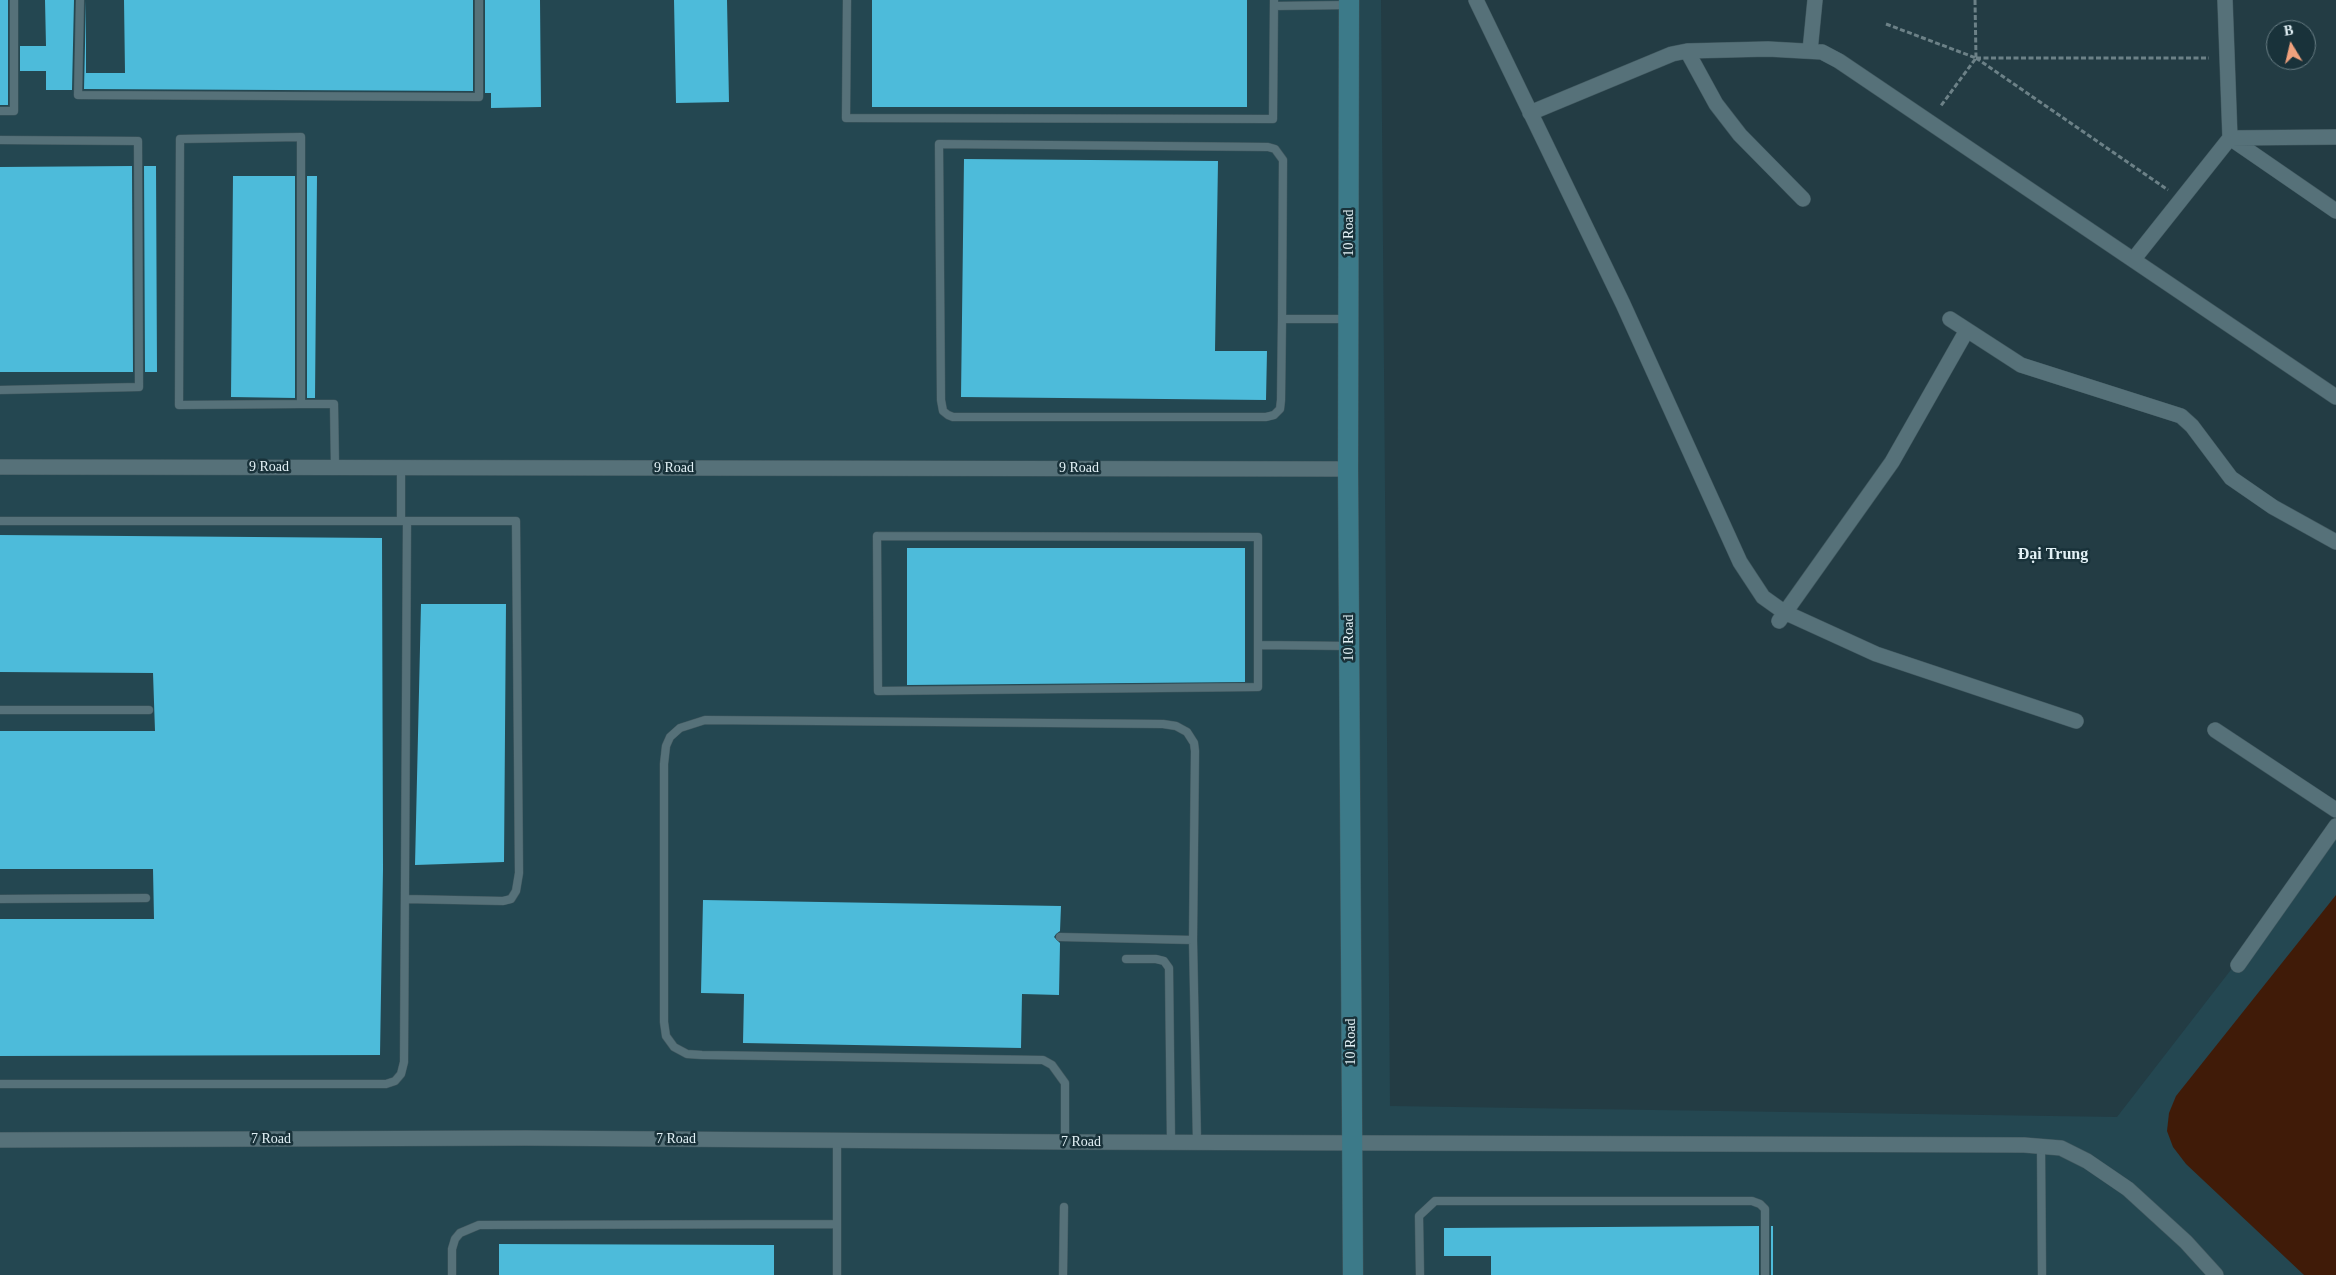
<!DOCTYPE html>
<html>
<head>
<meta charset="utf-8">
<style>
  body { margin:0 }
  #map { position:relative; width:2336px; height:1275px; overflow:hidden; background:#233c44; font-family:Georgia,serif }
  canvas { display:block }
  .north { position:absolute; left:2266px; top:20px; width:50px; height:50px; box-sizing:border-box; background:#19323a; border:1px solid #697e85; border-radius:50%; rotate:351deg; font-size:14px; font-weight:700; line-height:20px; text-align:center; color:#e2f0f5 }
  .north::after { content:''; display:block; margin:auto; width:18px; height:22px; background:#f1a17d; clip-path:polygon(50% 0,100% 100%,50% 72%,0 100%) }
</style>
</head>
<body>
<div id="map">
<canvas width="2336" height="1275"></canvas>
<div class="north">B</div>
</div>
<script>
const c = document.querySelector('canvas').getContext('2d');
c.lineJoin = 'round';
function paint(path, color) {
  c.fillStyle = color;
  c.fill(path, 'evenodd');
}
function toPath(rows) {
  const path = new Path2D();
  for (const r of rows) {
    path.moveTo(r[0], r[1]);
    for (let i = 2; i < r.length; i += 2) path.lineTo(r[i], r[i + 1]);
  }
  return path;
}
function trace(path, color, width, dash) {
  c.strokeStyle = color;
  c.lineWidth = width;
  c.lineCap = dash ? 'butt' : 'round';
  c.setLineDash(dash || []);
  c.stroke(path);
}
function write(font, color, halo, rows, align = 'center') {
  c.font = font + ' Georgia,serif';
  c.lineWidth = 5;
  c.setLineDash([]);
  c.textBaseline = 'middle';
  c.strokeStyle = halo;
  c.fillStyle = color;
  for (const [text, x, y, turn = 0] of rows) {
    c.save();
    c.translate(x, y);
    c.rotate((+turn || 0) * Math.PI / 180);
    c.textAlign = isNaN(turn) ? turn : align;
    if (halo) c.strokeText(text, 0, 0);
    c.fillText(text, 0, 0);
    c.restore();
  }
}
paint(toPath([
  [0,0,1381,0,1390,1106,2117,1117,2336,834,2336,1275,0,1275]
]), '#244751');
paint(toPath([
  [2336,895,2336,1275,2304,1275,2186,1164,2173,1147,2167,1131,2169,1113,2176,1096]
]), '#401b08');
paint(toPath([
  [0,0,8,0,8,105,0,105],
  [45,0,74,0,72,90,46,90,46,71,20,71,20,46,46,46],
  [86,0,86,73,125,73,124,0,473,0,473,91,84,89],
  [485,0,540,0,541,107,491,108,491,93,485,93],
  [674,0,727,0,729,102,676,103],
  [872,0,1247,0,1247,107,872,107],
  [964,159,1218,161,1215,351,1267,351,1266,400,961,397],
  [132,166,133,372,0,372,0,167],
  [144,166,156,166,157,372,145,372],
  [233,176,295,176,295,398,231,397],
  [307,176,317,176,315,398,307,398],
  [0,535,382,538,383,869,380,1055,0,1056,0,919,154,919,153,869,0,869,0,731,155,731,153,673,0,672],
  [907,548,1245,548,1245,682,907,685],
  [421,604,506,604,504,862,415,865],
  [703,900,1061,906,1060,931,1056,934,1054,937,1060,943,1059,995,1022,994,1021,1048,743,1043,744,994,701,993],
  [1759,1226,1759,1275,1491,1275,1491,1256,1444,1256,1444,1228],
  [1771,1226,1773,1226,1773,1275,1771,1275],
  [499,1244,774,1245,774,1275,499,1275]
]), '#4dbbda');
const lane = toPath([
  [80,0,78,95,479,97,479,0],
  [847,0,846,118,1273,119,1274,0],
  [1274,6,1349,5],
  [0,111,14,111,14,0],
  [0,140,138,141,139,387,0,390],
  [1282,319,1283,160,1275,149,1268,147,939,144,941,400,943,411,948,415,953,417,1266,417,1274,415,1280,409,1281,400,1282,319,1347,319],
  [301,404,301,137,180,139,179,405,301,404,334,404,335,467],
  [0,521,516,521,519,873,516,891,511,899,503,901,405,899],
  [401,521,401,467],
  [877,536,1258,537,1258,687,878,691,877,536],
  [1258,645,1349,646],
  [0,710,149,710],
  [0,899,146,898],
  [1060,937,1193,940,1195,751,1194,743,1187,732,1176,726,1163,724,705,720,680,728,670,737,666,746,664,764,664,1022,666,1036,674,1047,687,1054,702,1055,1043,1060,1052,1065,1065,1083,1065,1142],
  [1193,940,1197,1142],
  [1126,959,1156,959,1164,961,1169,968,1171,1142],
  [0,1084,386,1084,395,1081,401,1074,404,1062,407,521],
  [837,1141,837,1275],
  [2041,1147,2042,1275],
  [452,1275,452,1249,455,1239,460,1233,479,1225,837,1224],
  [1063,1275,1064,1207],
  [1420,1275,1419,1216,1435,1201,1752,1201,1760,1204,1765,1209,1765,1275]
]);
const street = toPath([
  [1476,0,1623,304,1740,562,1763,597,1784,612,1876,654,2076,721],
  [2225,0,2230,138,2336,211],
  [1687,51,1716,104,1740,135,1803,199],
  [1810,51,1815,0],
  [1530,113,1672,54,1687,51,1768,49,1822,52,1839,61,2336,397],
  [2133,260,2230,138,2336,137],
  [1950,319,2021,365,2181,416,2192,426,2231,478,2273,507,2336,542],
  [0,467,1348,469],
  [1779,621,1892,462,1967,330],
  [2215,730,2336,810],
  [2238,965,2336,826],
  [0,1140,526,1138,1065,1142,2024,1145,2061,1148,2087,1161,2128,1189,2186,1242,2216,1275]
]);
const secondary = toPath([
  [1349,0,1348,469,1353,1275]
]);
trace(lane, '#41585f', 9);
trace(street, '#41585f', 16);
trace(secondary, '#41585f', 21);
trace(toPath([
  [1975,0,1976,58],
  [1886,24,1976,58,1940,107],
  [1976,58,2209,58],
  [1976,58,2168,190]
]), '#6c8187', 3, [5, 2.5]);
trace(lane, '#567179', 8);
trace(street, '#567179', 15);
trace(secondary, '#3c7a89', 20);
write('14px', '#e2f0f5', '#19323a', [
  ["10 Road",1349,233,-90],
  ["9 Road",269,467],
  ["9 Road",674,468],
  ["9 Road",1079,468],
  ["10 Road",1349,638,-90],
  ["10 Road",1351,1042,-90],
  ["7 Road",271,1139],
  ["7 Road",676,1139],
  ["7 Road",1081,1142]
]);
write('bold 16px', '#e2f0f5', '#19323a', [
  ["Đại Trung",2053,555]
]);
</script>
</body>
</html>
